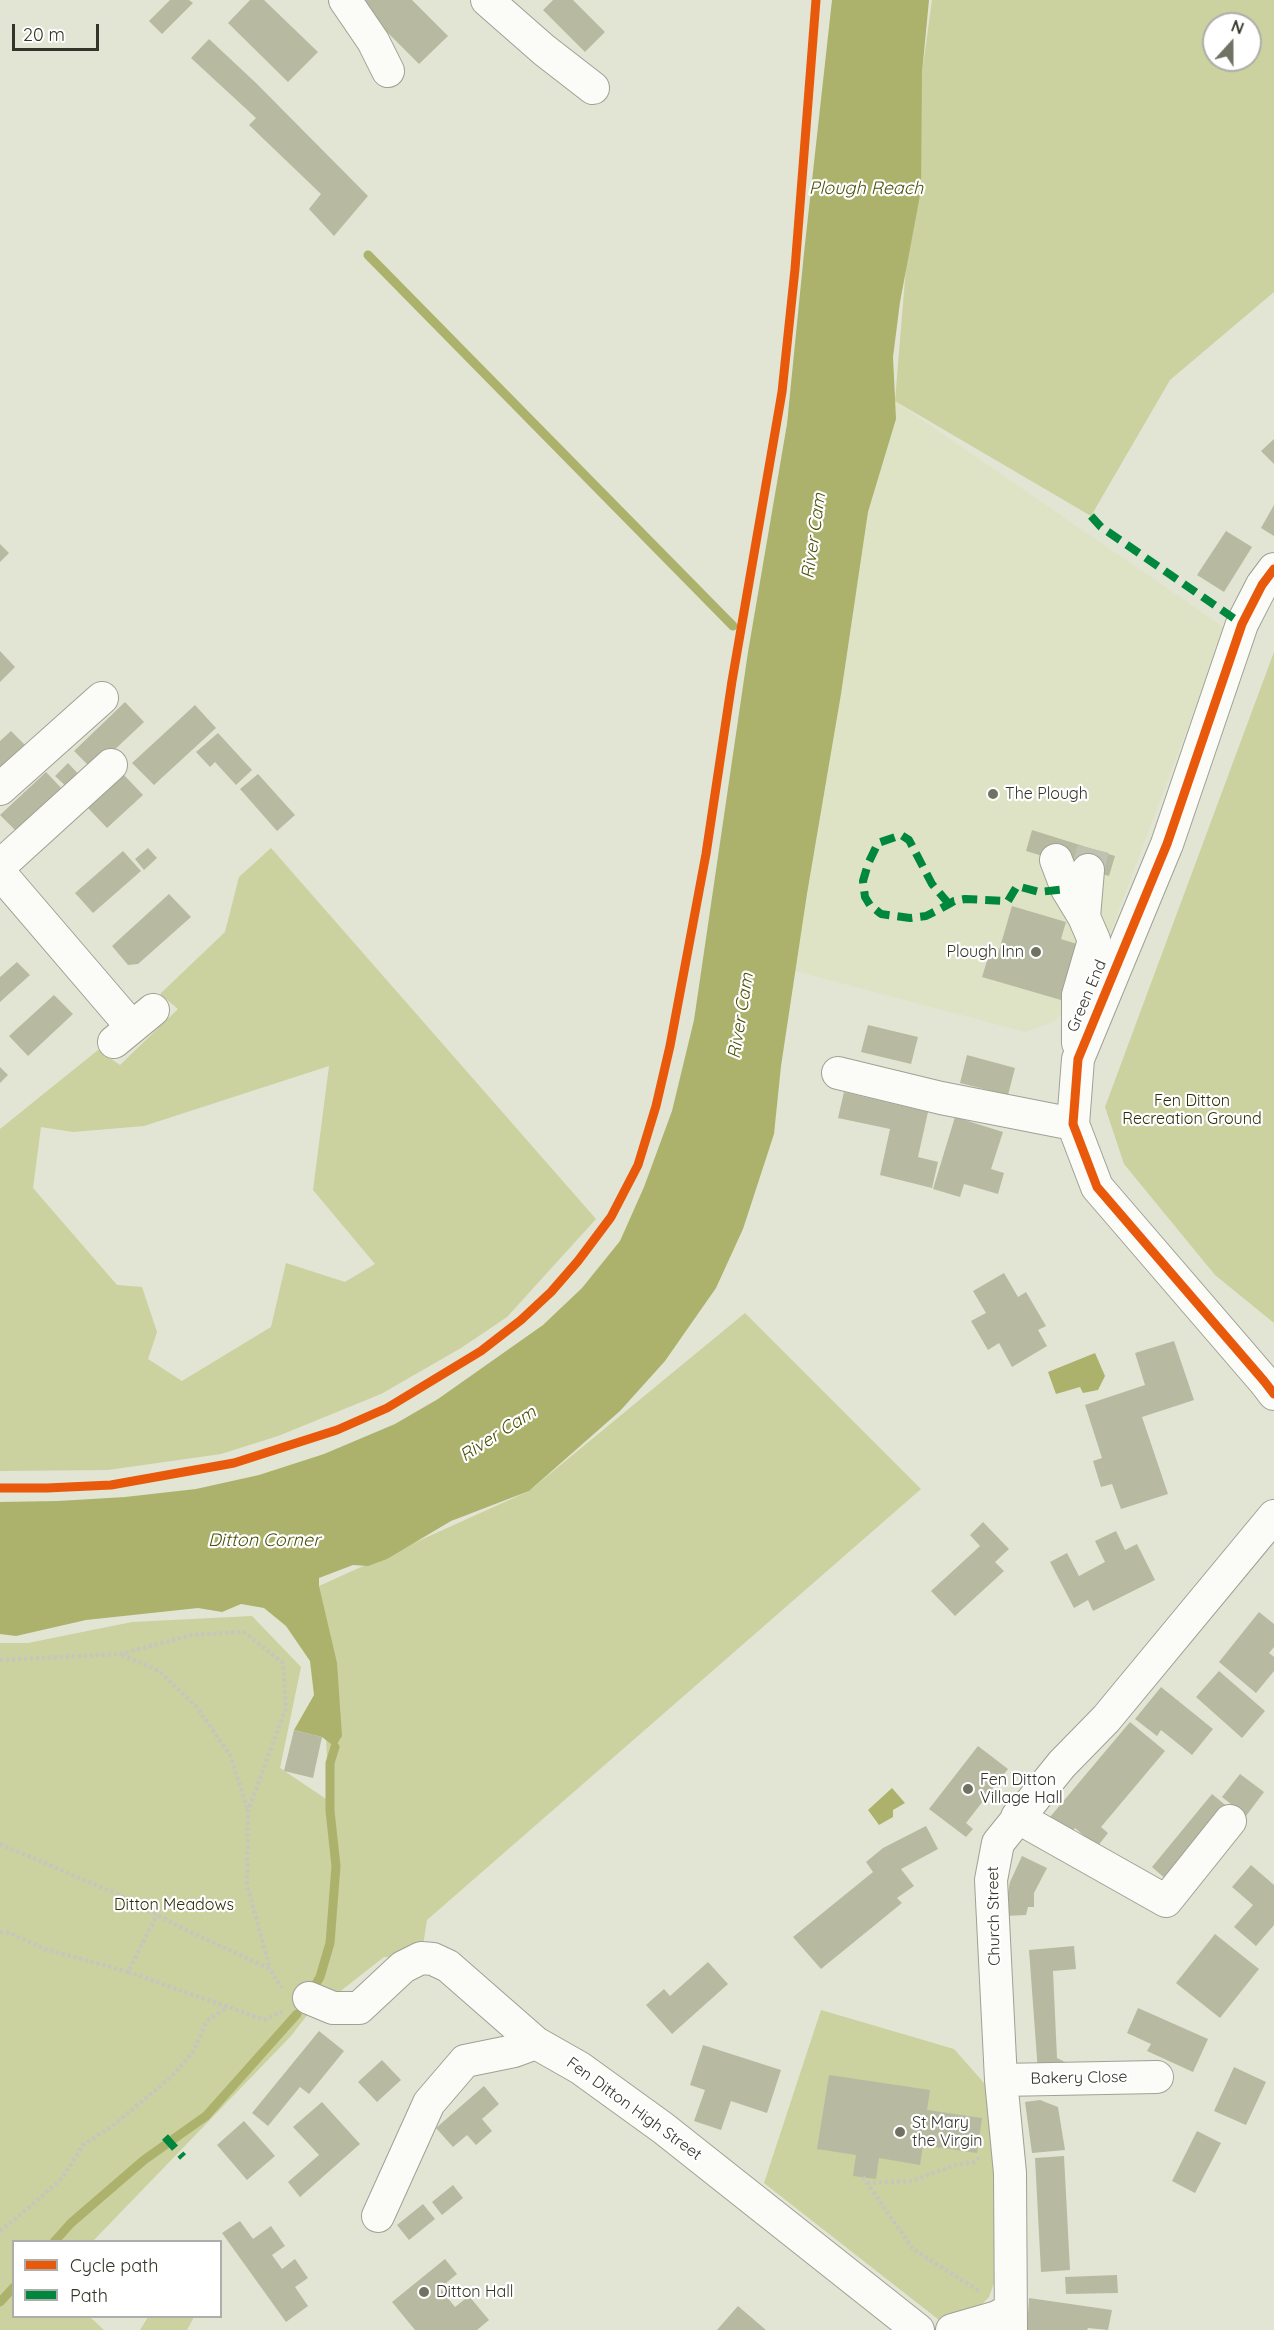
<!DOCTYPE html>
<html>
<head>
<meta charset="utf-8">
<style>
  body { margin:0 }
  #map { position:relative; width:1274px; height:2330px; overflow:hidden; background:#e2e5d3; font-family:Quicksand,sans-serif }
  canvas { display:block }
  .legend { position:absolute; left:12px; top:2240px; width:210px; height:78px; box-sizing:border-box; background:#fff; border:2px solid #adaea9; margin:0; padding:8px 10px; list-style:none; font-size:18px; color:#333528 }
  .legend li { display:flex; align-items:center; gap:12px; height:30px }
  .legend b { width:30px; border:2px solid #adaea9 }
  .north { position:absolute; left:1202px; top:12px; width:60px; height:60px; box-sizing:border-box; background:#fff; border:2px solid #adaea9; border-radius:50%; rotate:21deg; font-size:16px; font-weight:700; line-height:24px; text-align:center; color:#333528 }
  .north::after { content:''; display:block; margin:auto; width:21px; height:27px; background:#707364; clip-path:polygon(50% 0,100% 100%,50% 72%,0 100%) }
  .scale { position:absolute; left:12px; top:24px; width:87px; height:27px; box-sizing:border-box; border:3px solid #333528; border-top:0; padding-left:8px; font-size:18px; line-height:21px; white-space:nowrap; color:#333528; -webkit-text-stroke:4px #fff; paint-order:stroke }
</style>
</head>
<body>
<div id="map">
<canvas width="1274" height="2330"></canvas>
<ul class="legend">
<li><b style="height:8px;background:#e8590c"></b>Cycle path</li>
<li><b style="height:8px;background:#00873e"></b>Path</li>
</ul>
<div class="north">N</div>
<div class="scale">20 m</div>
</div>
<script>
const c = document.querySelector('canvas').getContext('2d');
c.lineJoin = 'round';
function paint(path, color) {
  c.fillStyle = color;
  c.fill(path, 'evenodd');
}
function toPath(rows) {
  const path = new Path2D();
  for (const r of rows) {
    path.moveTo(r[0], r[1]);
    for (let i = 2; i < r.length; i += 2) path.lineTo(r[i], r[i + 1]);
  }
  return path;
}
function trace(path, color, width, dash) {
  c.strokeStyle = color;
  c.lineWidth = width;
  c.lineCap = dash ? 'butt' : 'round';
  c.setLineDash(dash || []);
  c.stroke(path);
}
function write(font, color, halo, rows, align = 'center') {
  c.font = font + ' Quicksand,sans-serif';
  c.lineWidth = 4.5;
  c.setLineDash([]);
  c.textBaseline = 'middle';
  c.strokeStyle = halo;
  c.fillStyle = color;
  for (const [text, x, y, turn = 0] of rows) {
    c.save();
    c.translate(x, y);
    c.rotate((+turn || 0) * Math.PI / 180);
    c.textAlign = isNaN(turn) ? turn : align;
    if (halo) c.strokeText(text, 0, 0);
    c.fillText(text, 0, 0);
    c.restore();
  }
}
paint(toPath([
  [895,401,1225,628,1110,934,1078,995,1054,1022,1025,1032,795,971,841,694,868,512,896,419]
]), '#dfe3c6');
paint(toPath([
  [932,0,1274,0,1274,292,1170,380,1091,516,895,401,922,73],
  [1214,24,1250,24,1250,60,1214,60],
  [1274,652,1274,1323,1215,1275,1124,1164,1105,1107],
  [271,848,596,1219,507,1317,461,1348,381,1394,278,1436,221,1454,108,1470,0,1471,0,1129,98,1050,120,1065,178,1009,160,994,225,932,239,877],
  [329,1066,313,1190,375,1264,345,1282,286,1263,271,1327,182,1381,148,1359,157,1332,142,1287,117,1285,33,1188,41,1127,73,1132,144,1126],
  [745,1313,921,1489,427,1920,421,1958,384,1957,324,2004,325,1992,291,2036,93,2241,14,2242,14,2316,90,2317,104,2330,0,2330,0,1643,28,1643,132,1622,252,1616,301,1667,280,1768,329,1801,319,1586,529,1491],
  [821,2010,954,2049,992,2092,999,2186,994,2283,989,2297,976,2310,939,2320,764,2183],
  [148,2317,148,2316,194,2317,187,2330,140,2330]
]), '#cbd19f');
paint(toPath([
  [832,0,929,0,922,73,921,190,900,302,893,357,896,419,868,512,841,694,807,894,781,1066,774,1134,743,1229,716,1288,665,1361,620,1411,529,1491,451,1521,387,1559,368,1566,353,1565,319,1578,319,1586,337,1663,342,1736,335,1747,322,1737,294,1730,314,1695,310,1661,286,1626,264,1608,241,1604,222,1612,198,1608,86,1620,16,1636,0,1634,0,1502,58,1501,125,1497,196,1489,259,1475,324,1454,395,1424,438,1399,543,1325,582,1288,620,1241,644,1187,672,1111,694,1020,748,652,787,424,804,253],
  [1095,1353,1105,1376,1098,1390,1083,1393,1080,1387,1056,1394,1048,1372],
  [892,1788,905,1803,893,1810,893,1817,879,1825,868,1810]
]), '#acb26b');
trace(toPath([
  [368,255,733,626],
  [311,1992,320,1977,330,1943,336,1866,330,1811,330,1763,335,1747],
  [54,2242,71,2223,144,2160,206,2116,297,2014],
  [0,2302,14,2287]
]), '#acb26b', 9);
paint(toPath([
  [170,0,189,0,193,3,162,34,149,21],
  [250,0,264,0,318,52,288,82,228,23],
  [355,0,412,0,448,36,419,64],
  [553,0,573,0,605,32,585,52,543,10],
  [209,39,256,83,368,196,334,236,309,209,321,194,249,125,256,118,191,58],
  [1274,439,1274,464,1261,451],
  [1274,505,1274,536,1261,528],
  [1226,531,1252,547,1224,592,1197,575],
  [0,544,9,553,0,562],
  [0,651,15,667,0,682],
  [125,702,144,722,93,770,74,751],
  [195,705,216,728,154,785,132,763],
  [11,731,30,750,0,778,0,741],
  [218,733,252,770,236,785,215,762,210,767,196,752],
  [68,763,82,778,70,790,55,776],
  [46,772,66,793,21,836,0,815],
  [258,774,295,815,277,831,240,789],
  [124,775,143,795,107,828,88,808],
  [1032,830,1115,856,1109,876,1026,851],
  [148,848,157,858,144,870,135,859],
  [123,851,141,871,93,913,75,893],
  [169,894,191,917,138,964,128,965,112,946],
  [1012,906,1066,922,1061,939,1077,944,1061,1000,982,977,990,951,998,954],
  [17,962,30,975,0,1002,0,977],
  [54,995,73,1014,28,1056,9,1036],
  [868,1025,918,1037,911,1064,861,1052],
  [967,1055,1015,1068,1008,1095,960,1083],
  [0,1067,8,1075,0,1083],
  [844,1092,928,1112,918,1157,938,1162,932,1188,880,1175,890,1129,838,1118],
  [955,1117,1003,1132,991,1169,1004,1173,998,1194,964,1184,960,1197,933,1189],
  [1004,1273,1018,1297,1026,1292,1046,1326,1038,1330,1047,1346,1012,1367,999,1343,988,1350,971,1321,986,1313,973,1291],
  [1174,1341,1194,1400,1142,1417,1168,1494,1121,1509,1112,1484,1101,1487,1093,1461,1102,1458,1085,1405,1145,1385,1135,1353],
  [983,1522,1009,1549,995,1562,1004,1571,955,1616,931,1591,980,1546,970,1535],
  [1116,1531,1125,1550,1137,1544,1155,1580,1093,1611,1088,1600,1074,1608,1050,1562,1067,1553,1079,1576,1105,1562,1095,1541],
  [1259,1612,1274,1624,1274,1647,1269,1653,1274,1657,1274,1671,1256,1693,1219,1662],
  [1219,1671,1265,1711,1242,1738,1196,1697],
  [1161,1687,1213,1729,1192,1755,1161,1730,1157,1736,1135,1719],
  [1130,1722,1165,1751,1101,1827,1108,1833,1097,1847,1075,1828,1070,1834,1050,1817],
  [294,1730,322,1737,313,1778,284,1771],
  [978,1746,1008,1769,966,1823,973,1829,966,1837,929,1809],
  [1240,1774,1264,1792,1246,1816,1222,1797],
  [1212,1794,1229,1808,1168,1881,1152,1867],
  [926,1826,938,1849,901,1869,914,1886,897,1898,902,1903,821,1969,793,1937,873,1872,866,1862,883,1848],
  [1022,1856,1047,1868,1034,1893,1034,1907,1028,1907,1026,1915,1004,1916,1010,1882],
  [1251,1865,1274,1885,1274,1925,1256,1946,1234,1927,1253,1905,1232,1887],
  [1215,1934,1259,1969,1220,2018,1176,1983],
  [1074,1946,1076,1969,1053,1971,1057,2058,1067,2063,1038,2072,1029,1950],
  [708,1962,728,1984,672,2034,646,2005,664,1989,670,1996],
  [1138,2008,1208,2039,1193,2072,1147,2051,1151,2044,1127,2033],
  [319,2031,344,2051,309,2094,300,2087,268,2126,252,2113],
  [703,2045,781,2070,767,2113,731,2101,721,2130,694,2121,705,2090,690,2085],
  [382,2060,401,2080,377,2102,358,2082],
  [1234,2067,1266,2082,1246,2125,1214,2111],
  [829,2075,930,2090,927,2110,982,2118,977,2153,923,2145,920,2165,879,2158,876,2179,853,2176,856,2155,817,2149],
  [484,2086,499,2104,482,2119,492,2131,476,2145,467,2135,453,2147,436,2128],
  [1040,2100,1058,2107,1065,2150,1032,2153,1025,2102],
  [322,2102,360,2144,300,2197,288,2182,319,2155,293,2127],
  [244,2121,275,2156,247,2180,217,2145],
  [1197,2131,1221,2143,1195,2193,1172,2181],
  [1064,2156,1070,2270,1041,2272,1035,2158],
  [453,2185,463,2198,442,2215,432,2202],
  [423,2204,435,2219,409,2240,397,2225],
  [240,2221,253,2239,271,2226,285,2246,272,2255,282,2269,295,2259,308,2278,295,2287,308,2306,286,2322,222,2233],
  [445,2259,457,2274,440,2288,455,2307,469,2296,489,2320,477,2330,415,2330,392,2302],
  [1117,2275,1118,2293,1066,2294,1065,2277],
  [1029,2298,1112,2310,1108,2330,1088,2328,1087,2330,1027,2330],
  [738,2306,766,2330,717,2330]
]), '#b7baa0');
trace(toPath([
  [1088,870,1093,849]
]), '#bfc2b1', 32, [32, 16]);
const minor = toPath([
  [345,0,373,41,388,71],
  [487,0,544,50,593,88],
  [1274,569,1262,585,1242,624,1167,844,1078,1059,1073,1124,1097,1187,1264,1381,1274,1394],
  [0,789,102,698],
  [1056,860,1067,889,1084,917,1094,940,1078,995,1078,1043],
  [0,866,111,765],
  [0,873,132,1027],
  [1084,917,1088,870],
  [114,1042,153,1010],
  [838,1073,941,1098,1073,1124],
  [1017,1817,1166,1901,1230,1821],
  [309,1998,333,2008,359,2008,403,1967,421,1958,433,1959,448,1966,536,2043,580,2068,663,2128,918,2330],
  [1001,2080,1157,2077],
  [378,2216,429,2103,465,2061,514,2051,536,2043],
  [952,2330,997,2317,1010,2310],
  [1011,2330,1010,2173,1001,2080,991,1880,998,1843,1062,1764,1106,1719,1274,1516]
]);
trace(minor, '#9fa194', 34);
trace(toPath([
  [122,1655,159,1671,196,1706,230,1755,248,1810],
  [0,1660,121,1654,192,1635,244,1632,283,1663,286,1708,248,1811,247,1885,270,1969],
  [0,1844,117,1894,188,1931,270,1969,282,1988],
  [0,1932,10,1933,45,1949,128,1972,157,1915],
  [128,1972,265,2020,282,2011],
  [863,2177,913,2249,979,2291],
  [867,2183,912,2181,955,2165,974,2162,979,2158],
  [0,2231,31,2206,63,2177,83,2145,111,2127,170,2078,194,2051,206,2022,227,2007]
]), '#c5c6bf', 4, [3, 3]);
trace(minor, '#fbfbf8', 32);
trace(toPath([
  [1091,516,1101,527,1242,624],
  [949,904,932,884,909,840,901,835,878,843,868,864,863,881,865,897,870,905,881,914,910,918,926,916,940,909,949,904,954,901,965,899,1008,901,1017,886,1039,892,1067,889],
  [165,2137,183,2157]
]), '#00873e', 8, [15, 8]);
trace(toPath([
  [1274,569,1262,585,1242,624,1167,844,1078,1059,1073,1124,1097,1187,1264,1381,1274,1394],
  [0,1488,47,1488,111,1485,234,1463,337,1430,387,1408,481,1351,521,1320,551,1292,578,1261,611,1217,638,1165,656,1106,670,1046,706,854,732,681,782,392,795,269,816,0]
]), '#e8590c', 9);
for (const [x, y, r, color] of [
  [993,794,6,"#707364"],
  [1036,952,6,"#707364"],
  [968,1789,6,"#707364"],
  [900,2132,6,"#707364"],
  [424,2292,6,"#707364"]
]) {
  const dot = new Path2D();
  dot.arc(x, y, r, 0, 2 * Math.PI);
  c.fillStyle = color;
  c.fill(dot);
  trace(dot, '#fff', 2);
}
write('16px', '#333528', '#fff', [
  ["The Plough",1005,794],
  ["Plough Inn",1024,952,"right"],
  ["Fen Ditton",980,1780],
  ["Village Hall",980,1798],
  ["St Mary",912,2123],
  ["the Virgin",912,2141],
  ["Ditton Hall",436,2292]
], 'left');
write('16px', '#333528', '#fff', [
  ["Green End",1087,996,-67],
  ["Church Street",994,1916,-91],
  ["Bakery Close",1079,2078,-1],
  ["Fen Ditton High Street",634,2109,36]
]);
write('16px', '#2d2f06', '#fff', [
  ["Fen Ditton",1192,1101],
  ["Recreation Ground",1192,1119],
  ["Ditton Meadows",174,1905]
]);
write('italic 18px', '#4c5108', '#fff', [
  ["Plough Reach",866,189],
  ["River Cam",814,536,-82],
  ["River Cam",741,1016,-81],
  ["River Cam",498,1434,-33],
  ["Ditton Corner",264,1541]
]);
</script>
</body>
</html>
